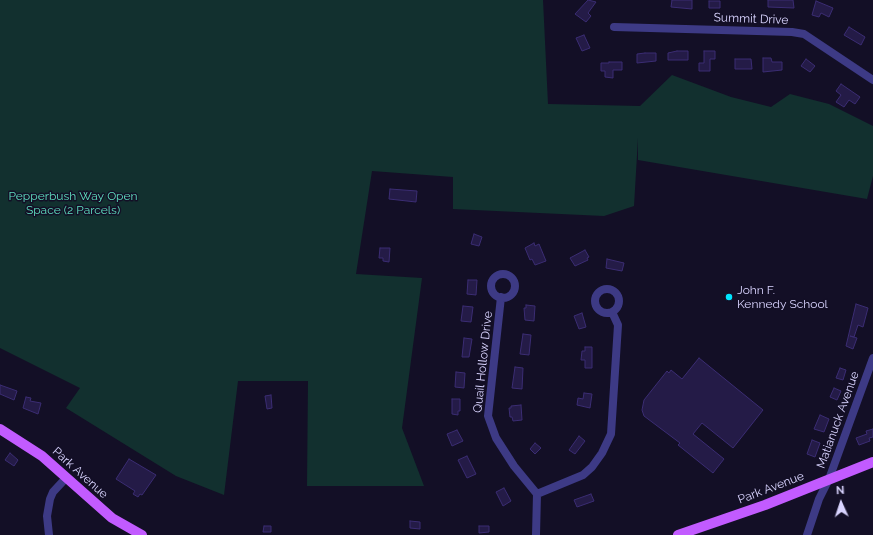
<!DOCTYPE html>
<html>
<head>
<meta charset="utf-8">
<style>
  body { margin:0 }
  #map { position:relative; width:873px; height:535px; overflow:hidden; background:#130f26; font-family:Raleway,sans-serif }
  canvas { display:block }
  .north { position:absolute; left:821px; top:483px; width:40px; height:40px; -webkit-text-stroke:3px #130f26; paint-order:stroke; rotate:357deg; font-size:11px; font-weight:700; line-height:16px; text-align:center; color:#d9d4ff }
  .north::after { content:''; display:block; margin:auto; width:14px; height:18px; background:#d9d4ff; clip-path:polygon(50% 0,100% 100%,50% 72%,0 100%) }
</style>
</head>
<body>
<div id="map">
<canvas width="873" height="535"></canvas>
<div class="north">N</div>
</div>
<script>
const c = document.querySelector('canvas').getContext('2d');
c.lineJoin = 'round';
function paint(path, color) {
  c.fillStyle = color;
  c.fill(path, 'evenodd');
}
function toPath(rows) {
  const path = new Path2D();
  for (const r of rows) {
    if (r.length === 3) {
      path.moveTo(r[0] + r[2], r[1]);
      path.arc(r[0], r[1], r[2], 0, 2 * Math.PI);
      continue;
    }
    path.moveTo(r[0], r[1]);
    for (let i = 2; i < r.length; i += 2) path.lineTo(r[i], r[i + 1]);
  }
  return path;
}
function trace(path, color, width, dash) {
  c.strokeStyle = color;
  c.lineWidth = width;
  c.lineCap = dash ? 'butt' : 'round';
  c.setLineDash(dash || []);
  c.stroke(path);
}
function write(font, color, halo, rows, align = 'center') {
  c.font = font + ' Raleway,sans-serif';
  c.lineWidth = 3;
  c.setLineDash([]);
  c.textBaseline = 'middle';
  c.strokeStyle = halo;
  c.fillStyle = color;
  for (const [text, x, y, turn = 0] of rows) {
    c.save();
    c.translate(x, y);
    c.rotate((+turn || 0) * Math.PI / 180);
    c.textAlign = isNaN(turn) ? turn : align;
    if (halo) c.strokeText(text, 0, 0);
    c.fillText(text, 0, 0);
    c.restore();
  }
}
paint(toPath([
  [0,0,543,0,548,104,640,106,672,75,731,97,771,107,790,94,829,104,873,126,873,176,867,199,638,160,638,138,634,206,604,216,453,209,453,177,372,171,356,274,422,278,402,428,424,486,307,486,308,381,238,381,224,495,176,476,66,408,80,388,0,348]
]), '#12302f');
const building = toPath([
  [588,0,596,2,588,13,591,16,586,22,575,14,588,0],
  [672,0,692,0,692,9,671,7,672,0],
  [768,0,793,0,794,8,768,7,768,0],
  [709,1,720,1,720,8,709,8,709,1],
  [816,1,833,8,829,17,821,13,819,17,812,15,816,1],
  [849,27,865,37,861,45,844,35,849,27],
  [584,35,590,48,582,51,576,38,584,35],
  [677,51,688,51,688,60,668,60,668,53,677,51],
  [704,51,715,51,715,59,710,59,710,71,699,71,699,63,704,63,704,51],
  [645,53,656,53,656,61,637,63,637,54,645,53],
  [763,58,771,58,772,62,782,62,782,70,763,72,763,58],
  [735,59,751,59,752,69,735,69,735,59],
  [806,59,815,66,810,72,801,66,806,59],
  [609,62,622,62,622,70,613,70,613,78,605,77,605,71,601,71,601,63,609,63,609,62],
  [841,84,860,97,855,104,849,100,844,107,836,102,841,95,836,91,841,84],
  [390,189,417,191,416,202,389,199,390,189],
  [474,234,482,237,479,246,471,244,474,234],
  [534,243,535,246,539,244,546,261,535,265,532,259,530,260,525,248,534,243],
  [380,248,390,248,389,262,383,261,383,258,379,258,380,248],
  [585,250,589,257,587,258,588,260,575,266,570,258,585,250],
  [607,259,624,263,622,271,606,268,607,259],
  [468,280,477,280,476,295,467,294,468,280],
  [856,304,868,308,863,327,858,325,854,337,850,336,857,338,853,349,846,346,856,304],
  [526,305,535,306,534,321,525,320,524,308,526,308,526,305],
  [463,306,473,307,471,322,461,321,463,306],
  [582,313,586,327,579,329,574,316,582,313],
  [523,334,531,335,529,355,520,354,523,334],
  [464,338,472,339,469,357,462,357,464,338],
  [585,347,592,347,592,368,585,368,585,360,581,360,582,351,585,351,585,347],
  [699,358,763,410,733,448,702,423,693,434,724,459,713,473,678,445,680,443,644,416,642,410,644,400,667,371,669,373,671,370,682,379,699,358],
  [515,367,523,368,522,389,512,388,515,367],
  [840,368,846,370,843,380,836,378,840,368],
  [456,372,465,373,464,388,455,387,456,372],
  [0,385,17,391,14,400,0,394,0,385],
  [834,388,841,391,837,400,830,397,834,388],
  [584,393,592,394,590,408,577,405,578,398,583,399,584,393],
  [271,395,272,408,267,409,265,396,271,395],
  [26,397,31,398,30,401,41,403,38,414,23,408,26,397],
  [452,399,460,399,460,411,458,411,458,415,452,414,452,399],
  [521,405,522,420,513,421,512,417,510,417,509,408,511,408,511,406,521,405],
  [820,415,829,419,824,432,814,429,820,415],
  [873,429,873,437,869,438,870,441,859,445,856,438,867,434,866,431,873,429],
  [457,430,463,441,452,446,447,434,457,430],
  [579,436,585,441,575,454,569,450,579,436],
  [812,440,820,443,815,457,807,454,812,440],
  [535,443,541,448,535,454,530,449,535,443],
  [10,453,18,460,14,466,5,460,10,453],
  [467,456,476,474,467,478,458,460,467,456],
  [129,459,156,475,142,495,140,494,138,497,133,494,135,491,116,479,129,459],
  [504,488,511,501,503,506,496,492,504,488],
  [591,494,594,501,577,507,574,500,591,494],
  [410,521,420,522,420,529,410,528,410,521],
  [264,526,271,526,271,532,263,532,264,526],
  [479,526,489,526,489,532,479,533,479,526]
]);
paint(building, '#241b47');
trace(building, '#3b2d73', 1);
trace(toPath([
  [614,27,792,32,804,34,873,80],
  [503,286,12],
  [607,301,12],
  [501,297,488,416,496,438,514,466,537,494,536,535],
  [537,494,583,475,592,467,602,453,611,434,618,325,612,312],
  [49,535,47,516,50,499,53,492,66,478],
  [807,535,819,499,829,479,873,358]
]), '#3d3a85', 8);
trace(toPath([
  [0,429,42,456,112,518,142,535],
  [678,535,765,505,873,462]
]), '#c25bff', 10);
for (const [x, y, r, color] of [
  [729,297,4,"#00e5ff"]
]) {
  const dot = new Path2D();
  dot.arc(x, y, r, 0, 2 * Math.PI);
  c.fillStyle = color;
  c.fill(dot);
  trace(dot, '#130f26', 1.5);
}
write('12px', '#d9d4ff', '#130f26', [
  ["Summit Drive",751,19,2],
  ["Quail Hollow Drive",483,362,-84],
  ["Matianuck Avenue",838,420,-70],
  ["Park Avenue",80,473,42],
  ["Park Avenue",771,488,-21]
]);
write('12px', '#5fe0c0', '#130f26', [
  ["Pepperbush Way Open",73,196],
  ["Space (2 Parcels)",73,210]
]);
write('12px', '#d9d4ff', '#130f26', [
  ["John F.",737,290],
  ["Kennedy School",737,304]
], 'left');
</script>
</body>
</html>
